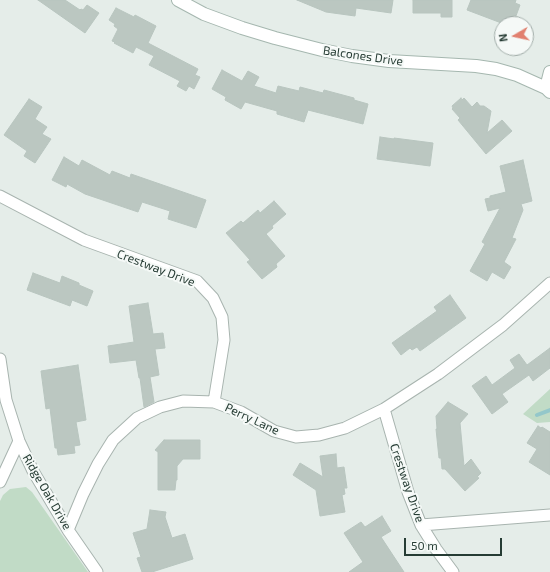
<!DOCTYPE html>
<html>
<head>
<meta charset="utf-8">
<style>
  body { margin:0 }
  #map { position:relative; width:550px; height:572px; overflow:hidden; background:#e5ede9; font-family:"Exo 2",sans-serif }
  canvas { display:block }
  .north { position:absolute; left:494px; top:16px; width:40px; height:40px; box-sizing:border-box; background:#f5f9f7; border:1px solid #a2ada9; border-radius:50%; rotate:261deg; font-size:11px; font-weight:700; line-height:16px; text-align:center; color:#263c34 }
  .north::after { content:''; display:block; margin:auto; width:14px; height:18px; background:#e1806f; clip-path:polygon(50% 0,100% 100%,50% 72%,0 100%) }
  .scale { position:absolute; left:404px; top:538px; width:98px; height:18px; box-sizing:border-box; border:2px solid #263c34; border-top:0; padding-left:5px; font-size:12px; line-height:14px; white-space:nowrap; color:#263c34; -webkit-text-stroke:3px #f5f9f7; paint-order:stroke }
</style>
</head>
<body>
<div id="map">
<canvas width="550" height="572"></canvas>
<div class="north">N</div>
<div class="scale">50 m</div>
</div>
<script>
const c = document.querySelector('canvas').getContext('2d');
c.lineJoin = 'round';
function paint(path, color) {
  c.fillStyle = color;
  c.fill(path, 'evenodd');
}
function toPath(rows) {
  const path = new Path2D();
  for (const r of rows) {
    path.moveTo(r[0], r[1]);
    for (let i = 2; i < r.length; i += 2) path.lineTo(r[i], r[i + 1]);
  }
  return path;
}
function trace(path, color, width, dash) {
  c.strokeStyle = color;
  c.lineWidth = width;
  c.lineCap = dash ? 'butt' : 'round';
  c.setLineDash(dash || []);
  c.stroke(path);
}
function write(font, color, halo, rows, align = 'center') {
  c.font = font + ' "Exo 2",sans-serif';
  c.lineWidth = 4;
  c.setLineDash([]);
  c.textBaseline = 'middle';
  c.strokeStyle = halo;
  c.fillStyle = color;
  for (const [text, x, y, turn = 0] of rows) {
    c.save();
    c.translate(x, y);
    c.rotate((+turn || 0) * Math.PI / 180);
    c.textAlign = isNaN(turn) ? turn : align;
    if (halo) c.strokeText(text, 0, 0);
    c.fillText(text, 0, 0);
    c.restore();
  }
}
paint(toPath([
  [550,389,550,422,537,423,523,414],
  [26,487,32,492,88,572,0,572,0,501,3,495,10,489]
]), '#c1dbc6');
trace(toPath([
  [537,415,550,410]
]), '#94c7ca', 4);
const building = toPath([
  [38,0,65,0,80,10,81,9,83,10,87,5,99,13,85,33,38,0],
  [297,0,393,0,391,13,356,8,355,16,326,12,297,0],
  [413,0,452,0,452,17,441,17,441,13,413,13,413,0],
  [471,0,516,0,515,3,520,5,513,24,504,24,467,10,471,0],
  [116,8,134,17,135,15,156,26,148,43,198,69,195,75,200,77,194,89,189,86,186,91,177,86,180,81,149,65,154,56,136,47,133,53,114,43,115,42,112,41,118,29,114,26,115,24,109,20,116,8],
  [222,70,242,81,248,71,259,77,254,86,276,93,278,86,299,91,300,87,323,93,324,90,354,98,354,100,368,104,363,124,308,110,304,122,277,114,277,111,245,102,241,109,225,100,226,97,212,89,222,70],
  [461,98,462,100,464,98,472,107,477,102,480,106,484,106,491,111,487,133,502,120,512,131,486,154,458,120,460,118,452,109,453,108,452,106,461,98],
  [29,99,42,107,35,119,47,127,42,134,51,139,35,163,24,156,27,151,4,135,29,99],
  [380,137,394,139,394,138,433,143,430,166,377,159,380,137],
  [64,157,79,166,82,160,110,175,112,171,130,178,131,174,206,200,196,228,168,219,170,211,142,202,138,212,85,194,67,184,66,187,52,180,64,157],
  [523,160,532,201,521,204,523,210,512,238,516,239,504,262,511,267,504,279,492,272,487,281,470,271,485,244,482,242,500,208,488,211,485,199,490,198,490,196,506,192,500,166,523,160],
  [274,201,286,214,272,226,273,228,266,234,285,256,276,264,277,267,262,279,247,262,250,260,226,233,241,221,243,223,258,210,260,213,274,201],
  [33,273,60,283,62,276,79,283,79,285,93,291,87,306,72,300,70,306,27,290,33,273],
  [450,295,466,318,420,351,417,347,412,350,410,348,401,355,392,343,437,311,434,307,450,295],
  [148,303,153,334,163,333,165,348,155,349,159,375,150,377,154,402,144,407,140,378,139,378,136,360,110,363,108,346,134,342,129,306,148,303],
  [550,348,550,368,533,381,529,375,502,394,508,402,492,414,472,386,486,376,492,385,515,368,510,360,519,354,527,365,550,348],
  [78,365,86,420,76,422,80,445,74,446,75,453,58,455,57,448,55,448,50,408,46,409,41,371,78,365],
  [448,402,468,414,460,423,464,466,471,459,481,473,477,477,479,478,465,491,445,469,442,469,441,458,439,458,436,429,437,429,436,416,448,402],
  [538,426,541,428,542,427,550,432,550,475,529,462,537,449,527,443,538,426],
  [164,440,200,440,200,459,183,459,177,466,177,480,176,480,175,490,158,490,158,452,155,450,164,440],
  [336,454,337,468,344,467,347,488,344,488,345,494,342,495,345,512,320,516,316,490,293,475,300,463,323,477,320,456,336,454],
  [150,510,166,512,165,517,172,538,185,534,193,559,152,572,142,572,137,558,141,557,133,533,147,529,150,510],
  [382,516,391,531,381,537,404,572,349,572,363,562,344,533,361,522,365,527,382,516]
]);
paint(building, '#bbc7c1');
trace(building, '#b8c5bf', 1);
const street = toPath([
  [0,196,84,240,197,281,213,298,222,317,224,340,214,402],
  [0,359,6,400,19,441,33,471,68,530,97,572],
  [384,409,408,492,421,525,436,549,453,572],
  [0,482,19,441],
  [421,525,550,515],
  [68,530,83,494,98,464,113,440,137,418,160,407,183,401,214,402,241,412,274,431,296,437,319,435,345,428,384,409,438,374,503,325,550,283]
]);
const secondary = toPath([
  [178,0,204,14,242,28,275,38,322,50,352,56,389,61,476,66,496,69,517,75,546,88,550,92],
  [546,88,550,72]
]);
trace(street, '#a8b4af', 13);
trace(secondary, '#a5b7af', 14);
trace(street, '#fff', 11);
trace(secondary, '#fff', 12);
write('12px', '#263c34', '#f5f9f7', [
  ["Balcones Drive",363,56,8],
  ["Crestway Drive",156,268,21],
  ["Perry Lane",252,419,25],
  ["Crestway Drive",407,483,71],
  ["Ridge Oak Drive",47,492,60]
]);
</script>
</body>
</html>
